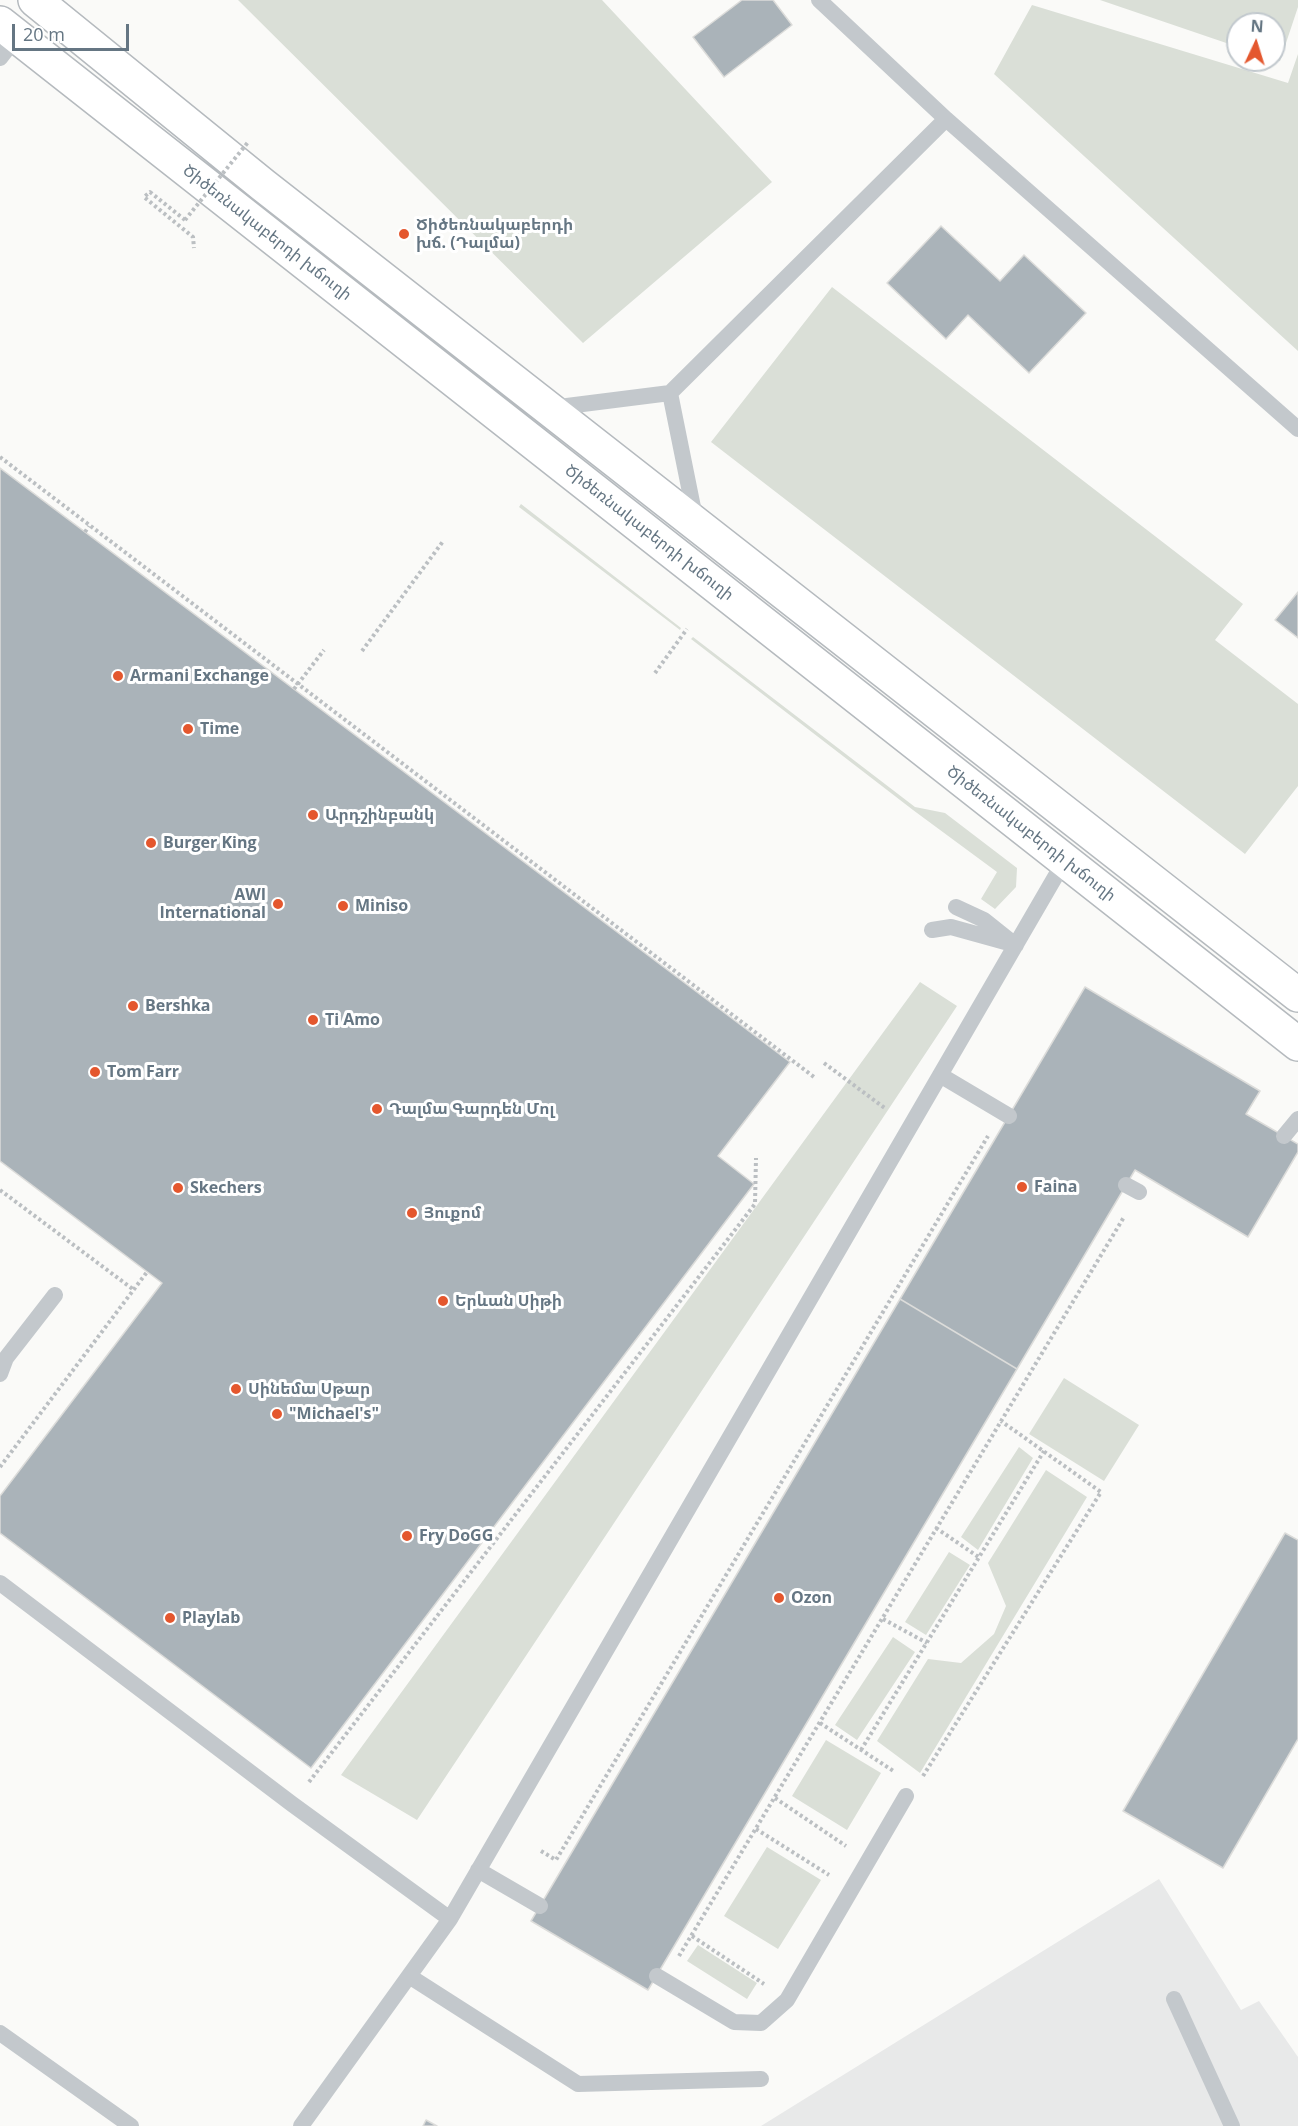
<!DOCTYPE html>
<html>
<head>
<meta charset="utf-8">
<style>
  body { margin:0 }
  #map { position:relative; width:1298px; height:2126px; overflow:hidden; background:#fafaf8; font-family:"Open Sans",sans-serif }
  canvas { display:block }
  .north { position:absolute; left:1226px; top:12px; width:60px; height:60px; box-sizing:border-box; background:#fff; border:2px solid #c1c8cd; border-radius:50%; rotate:4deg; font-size:16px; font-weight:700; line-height:24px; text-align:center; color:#657683 }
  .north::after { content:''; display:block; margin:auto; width:21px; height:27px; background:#e4572e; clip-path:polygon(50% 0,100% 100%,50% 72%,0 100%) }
  .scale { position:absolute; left:12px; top:24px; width:117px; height:27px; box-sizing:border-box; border:3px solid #657683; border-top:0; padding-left:8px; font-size:18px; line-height:21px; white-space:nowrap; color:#657683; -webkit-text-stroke:4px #fff; paint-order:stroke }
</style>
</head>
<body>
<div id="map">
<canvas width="1298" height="2126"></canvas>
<div class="north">N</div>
<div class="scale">20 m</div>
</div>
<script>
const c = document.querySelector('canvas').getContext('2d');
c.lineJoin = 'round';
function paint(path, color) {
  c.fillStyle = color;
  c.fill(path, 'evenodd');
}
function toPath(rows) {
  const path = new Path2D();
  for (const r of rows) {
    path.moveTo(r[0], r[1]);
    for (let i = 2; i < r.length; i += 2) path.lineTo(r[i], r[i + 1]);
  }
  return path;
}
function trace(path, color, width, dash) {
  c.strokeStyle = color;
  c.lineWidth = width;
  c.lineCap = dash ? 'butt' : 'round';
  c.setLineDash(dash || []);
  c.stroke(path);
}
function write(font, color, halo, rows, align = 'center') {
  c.font = font + ' "Open Sans","Noto Sans Armenian",sans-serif';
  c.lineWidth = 6;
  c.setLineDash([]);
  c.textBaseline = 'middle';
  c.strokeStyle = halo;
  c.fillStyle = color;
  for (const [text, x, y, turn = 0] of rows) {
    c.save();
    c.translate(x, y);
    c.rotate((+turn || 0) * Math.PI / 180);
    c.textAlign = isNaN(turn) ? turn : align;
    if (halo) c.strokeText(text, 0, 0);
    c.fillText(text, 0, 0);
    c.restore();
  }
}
paint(toPath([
  [1159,1879,1241,2010,1259,2001,1298,2057,1298,2126,761,2126]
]), '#e8e9e9');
paint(toPath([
  [238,0,602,0,772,182,583,343],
  [1100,0,1298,0,1298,7,1280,61,1274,59,1274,24,1238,24,1238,47],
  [1032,5,1288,83,1298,54,1298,351,994,74],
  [832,287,1243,604,1215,640,1298,704,1298,786,1245,854,711,442],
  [521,504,681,628,680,630,519,507],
  [693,637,915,807,945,813,1017,868,1016,887,995,909,981,899,997,872,913,810,691,639],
  [920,982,957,1006,417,1820,341,1775],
  [1064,1378,1139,1425,1104,1481,1029,1434],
  [1019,1447,1033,1458,978,1550,961,1537],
  [1046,1470,1087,1497,920,1773,877,1741,928,1659,961,1663,994,1634,1006,1606,988,1563],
  [949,1552,970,1565,926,1635,905,1622],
  [893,1637,915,1652,857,1740,835,1725],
  [826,1740,881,1773,847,1830,792,1796],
  [767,1847,821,1880,778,1949,724,1916],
  [698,1945,757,1983,747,1999,687,1961]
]), '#dadfd7');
const building = toPath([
  [742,0,773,0,792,25,724,77,693,37,742,0],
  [941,226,1000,281,1024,255,1086,313,1029,373,968,315,946,339,887,283,941,226],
  [0,468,790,1062,718,1156,754,1184,311,1768,0,1533,0,1496,162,1283,0,1161,0,468],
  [1298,592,1298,638,1275,620,1298,592],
  [1085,987,1260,1091,1246,1114,1298,1144,1298,1152,1248,1237,1135,1170,1017,1369,900,1299,1085,987],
  [900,1299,1017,1369,648,1990,531,1921,900,1299],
  [1285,1533,1298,1540,1298,1739,1223,1868,1123,1811,1285,1533],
  [426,2120,437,2126,423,2126,426,2120]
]);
paint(building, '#aab3b9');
trace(building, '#dcdcda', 1.5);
const primary = toPath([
  [35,0,263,185,1298,995],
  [0,23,1298,1044]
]);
trace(primary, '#b5babe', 36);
trace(toPath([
  [185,220,150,192,144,197,193,237,194,248],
  [0,457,814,1077],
  [85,532,89,526],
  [362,651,444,540],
  [655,673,687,629],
  [294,689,324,650],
  [824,1063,886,1109],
  [0,1190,134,1290],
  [0,1467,147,1272],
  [936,1528,980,1558],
  [883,1619,927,1643],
  [820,1723,895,1772],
  [861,1750,1044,1451],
  [923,1776,1101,1492,1001,1421],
  [309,1782,755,1204,756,1158],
  [775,1798,846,1846],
  [756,1829,829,1875],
  [541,1851,556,1860,988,1136],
  [692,1936,764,1984],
  [679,1956,1124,1217]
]), '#bbbfc2', 4, [3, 3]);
trace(toPath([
  [819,0,946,119,1298,429],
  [0,58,17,36],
  [670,393,696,522],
  [551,408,670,393,946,119],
  [956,907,984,920,1009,940],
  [932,930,951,927,1016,945],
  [940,1075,1009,1116],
  [1284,1136,1298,1119],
  [1126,1185,1139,1192],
  [0,1374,6,1358,55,1295],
  [0,1583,292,1804,450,1919],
  [478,1870,540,1906],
  [409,1976,578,2084,761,2079],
  [657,1976,734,2022,761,2023,787,2000,906,1796],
  [1174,1999,1232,2126],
  [0,2033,131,2126],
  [301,2126,450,1919,1065,860]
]), '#c3c8cc', 16);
trace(primary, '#fff', 33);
trace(toPath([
  [185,220,249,141]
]), '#bbbfc2', 4, [3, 3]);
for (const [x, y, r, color] of [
  [404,234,6,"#e4572e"],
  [118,676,6,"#e4572e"],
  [188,729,6,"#e4572e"],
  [313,815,6,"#e4572e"],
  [151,843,6,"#e4572e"],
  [278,904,6,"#e4572e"],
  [343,906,6,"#e4572e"],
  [133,1006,6,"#e4572e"],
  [313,1020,6,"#e4572e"],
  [95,1072,6,"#e4572e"],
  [377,1109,6,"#e4572e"],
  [1022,1187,6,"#e4572e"],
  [178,1188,6,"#e4572e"],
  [412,1213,6,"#e4572e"],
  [443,1301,6,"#e4572e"],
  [236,1389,6,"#e4572e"],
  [277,1414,6,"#e4572e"],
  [407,1536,6,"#e4572e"],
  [779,1598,6,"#e4572e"],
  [170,1618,6,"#e4572e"]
]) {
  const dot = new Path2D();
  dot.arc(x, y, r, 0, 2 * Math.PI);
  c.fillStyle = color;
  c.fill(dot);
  trace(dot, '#fff', 2);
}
write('bold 16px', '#657683', '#fff', [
  ["Ծիծեռնակաբերդի",416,225],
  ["խճ. (Դալմա)",416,243],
  ["Armani Exchange",130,676],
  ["Time",200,729],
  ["Արդշինբանկ",325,815],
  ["Burger King",163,843],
  ["AWI",266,895,"right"],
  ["International",266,913,"right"],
  ["Miniso",355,906],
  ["Bershka",145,1006],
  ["Ti Amo",325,1020],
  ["Tom Farr",107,1072],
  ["Դալմա Գարդեն Մոլ",389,1109],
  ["Faina",1034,1187],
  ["Skechers",190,1188],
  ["Յուքոմ",424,1213],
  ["Երևան Սիթի",455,1301],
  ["Սինեմա Սթար",248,1389],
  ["\"Michael's\"",289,1414],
  ["Fry DoGG",419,1536],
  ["Ozon",791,1598],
  ["Playlab",182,1618]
], 'left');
write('16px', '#657683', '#fff', [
  ["Ծիծեռնակաբերդի խճուղի",267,233,38],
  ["Ծիծեռնակաբերդի խճուղի",649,533,38],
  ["Ծիծեռնակաբերդի խճուղի",1031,834,38]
]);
</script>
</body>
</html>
